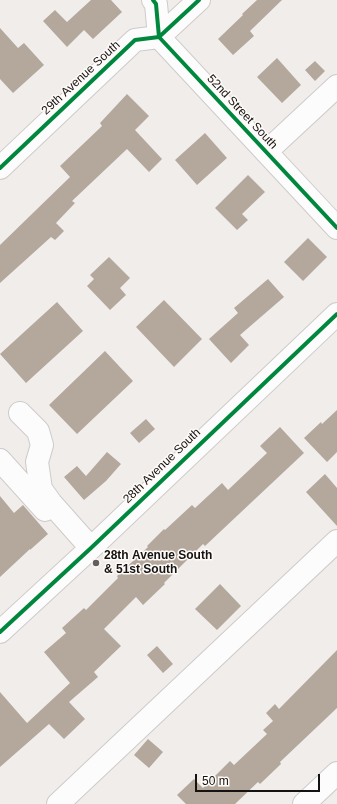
<!DOCTYPE html>
<html>
<head>
<meta charset="utf-8">
<style>
  body { margin:0 }
  #map { position:relative; width:337px; height:804px; overflow:hidden; background:#f0edeb; font-family:Helvetica,sans-serif }
  canvas { display:block }
  .scale { position:absolute; left:195px; top:774px; width:125px; height:18px; box-sizing:border-box; border:2px solid #141312; border-top:0; padding-left:5px; font-size:12px; line-height:14px; white-space:nowrap; color:#141312; -webkit-text-stroke:3px #fefaf7; paint-order:stroke }
</style>
</head>
<body>
<div id="map">
<canvas width="337" height="804"></canvas>
<div class="scale">50 m</div>
</div>
<script>
const c = document.querySelector('canvas').getContext('2d');
c.lineJoin = 'round';
function paint(path, color) {
  c.fillStyle = color;
  c.fill(path, 'evenodd');
}
function toPath(rows) {
  const path = new Path2D();
  for (const r of rows) {
    path.moveTo(r[0], r[1]);
    for (let i = 2; i < r.length; i += 2) path.lineTo(r[i], r[i + 1]);
  }
  return path;
}
function trace(path, color, width, dash) {
  c.strokeStyle = color;
  c.lineWidth = width;
  c.lineCap = dash ? 'butt' : 'round';
  c.setLineDash(dash || []);
  c.stroke(path);
}
function write(font, color, halo, rows, align = 'center') {
  c.font = font + ' Helvetica,sans-serif';
  c.lineWidth = 3;
  c.setLineDash([]);
  c.textBaseline = 'middle';
  c.strokeStyle = halo;
  c.fillStyle = color;
  for (const [text, x, y, turn = 0] of rows) {
    c.save();
    c.translate(x, y);
    c.rotate((+turn || 0) * Math.PI / 180);
    c.textAlign = isNaN(turn) ? turn : align;
    if (halo) c.strokeText(text, 0, 0);
    c.fillText(text, 0, 0);
    c.restore();
  }
}
paint(toPath([
  [91,0,111,0,122,12,93,39,84,30,67,47,43,21,55,10,67,22],
  [257,0,282,0,250,31,254,36,233,55,218,39,243,15,242,14],
  [0,28,18,48,24,43,44,65,13,93,0,79],
  [277,58,301,85,282,103,257,77],
  [315,61,325,71,315,81,305,70],
  [127,94,149,116,135,130,162,159,149,172,127,149,72,201,75,203,56,223,64,231,55,240,51,237,0,283,0,245,70,177,60,166,102,126,100,123],
  [205,133,227,158,197,185,175,160],
  [248,175,265,192,242,214,248,220,237,230,215,208],
  [308,238,327,257,303,281,284,262],
  [109,257,130,278,120,288,126,295,110,310,87,286,94,279,90,275],
  [268,279,284,297,240,335,249,345,231,363,209,339,238,313,234,308],
  [164,300,202,339,174,367,136,327],
  [57,302,83,331,26,383,0,354],
  [105,351,133,381,77,434,49,405],
  [337,410,337,452,327,462,304,438,321,422,322,424],
  [146,419,155,429,139,443,130,433],
  [280,427,304,453,205,546,203,544,164,583,165,584,143,605,136,597,104,629,121,646,94,672,98,677,69,702,85,719,64,739,49,724,0,767,0,692,27,723,70,683,44,652,66,633,62,628,84,608,86,610,118,578,117,576,148,547,147,546,164,529,165,530,192,505,195,508,222,483,228,490,267,453,260,446],
  [107,452,121,464,106,481,84,500,64,477,77,466,86,476],
  [325,474,337,488,337,526,306,492],
  [0,496,14,513,23,505,48,534,30,550,30,549,0,577],
  [220,584,241,606,217,630,195,609],
  [157,646,173,664,163,673,147,655],
  [337,650,337,708,280,762,281,764,260,784,258,782,235,804,186,804,177,795,194,779,203,788,230,761,234,765,267,734,263,730,273,721,266,713,275,704,279,709],
  [148,739,163,752,149,768,134,755]
]), '#b4a89d');
const minor = toPath([
  [153,0,156,4,159,37,337,228],
  [266,152,337,86],
  [0,168,135,40,159,37,199,0],
  [20,413,38,431,42,445,37,462,41,489,51,503,91,548],
  [0,460,45,510],
  [0,632,91,548,337,314],
  [58,804,337,541],
  [304,804,337,773]
]);
trace(minor, '#cecbca', 24);
trace(minor, '#fdfcfc', 22);
trace(toPath([
  [153,0,156,4,159,37,337,228],
  [0,168,135,40,159,37,199,0],
  [0,632,91,548,337,314]
]), '#00873e', 4);
for (const [x, y, r, color] of [
  [96,563,4,"#615f5e"]
]) {
  const dot = new Path2D();
  dot.arc(x, y, r, 0, 2 * Math.PI);
  c.fillStyle = color;
  c.fill(dot);
  trace(dot, '#fefaf7', 1.5);
}
write('12px', '#141312', '#fefaf7', [
  ["29th Avenue South",81,78,-43],
  ["52nd Street South",242,112,47],
  ["28th Avenue South",162,466,-44]
]);
write('bold 12px', '#141312', '#fefaf7', [
  ["28th Avenue South",104,556],
  ["& 51st South",104,570]
], 'left');
</script>
</body>
</html>
